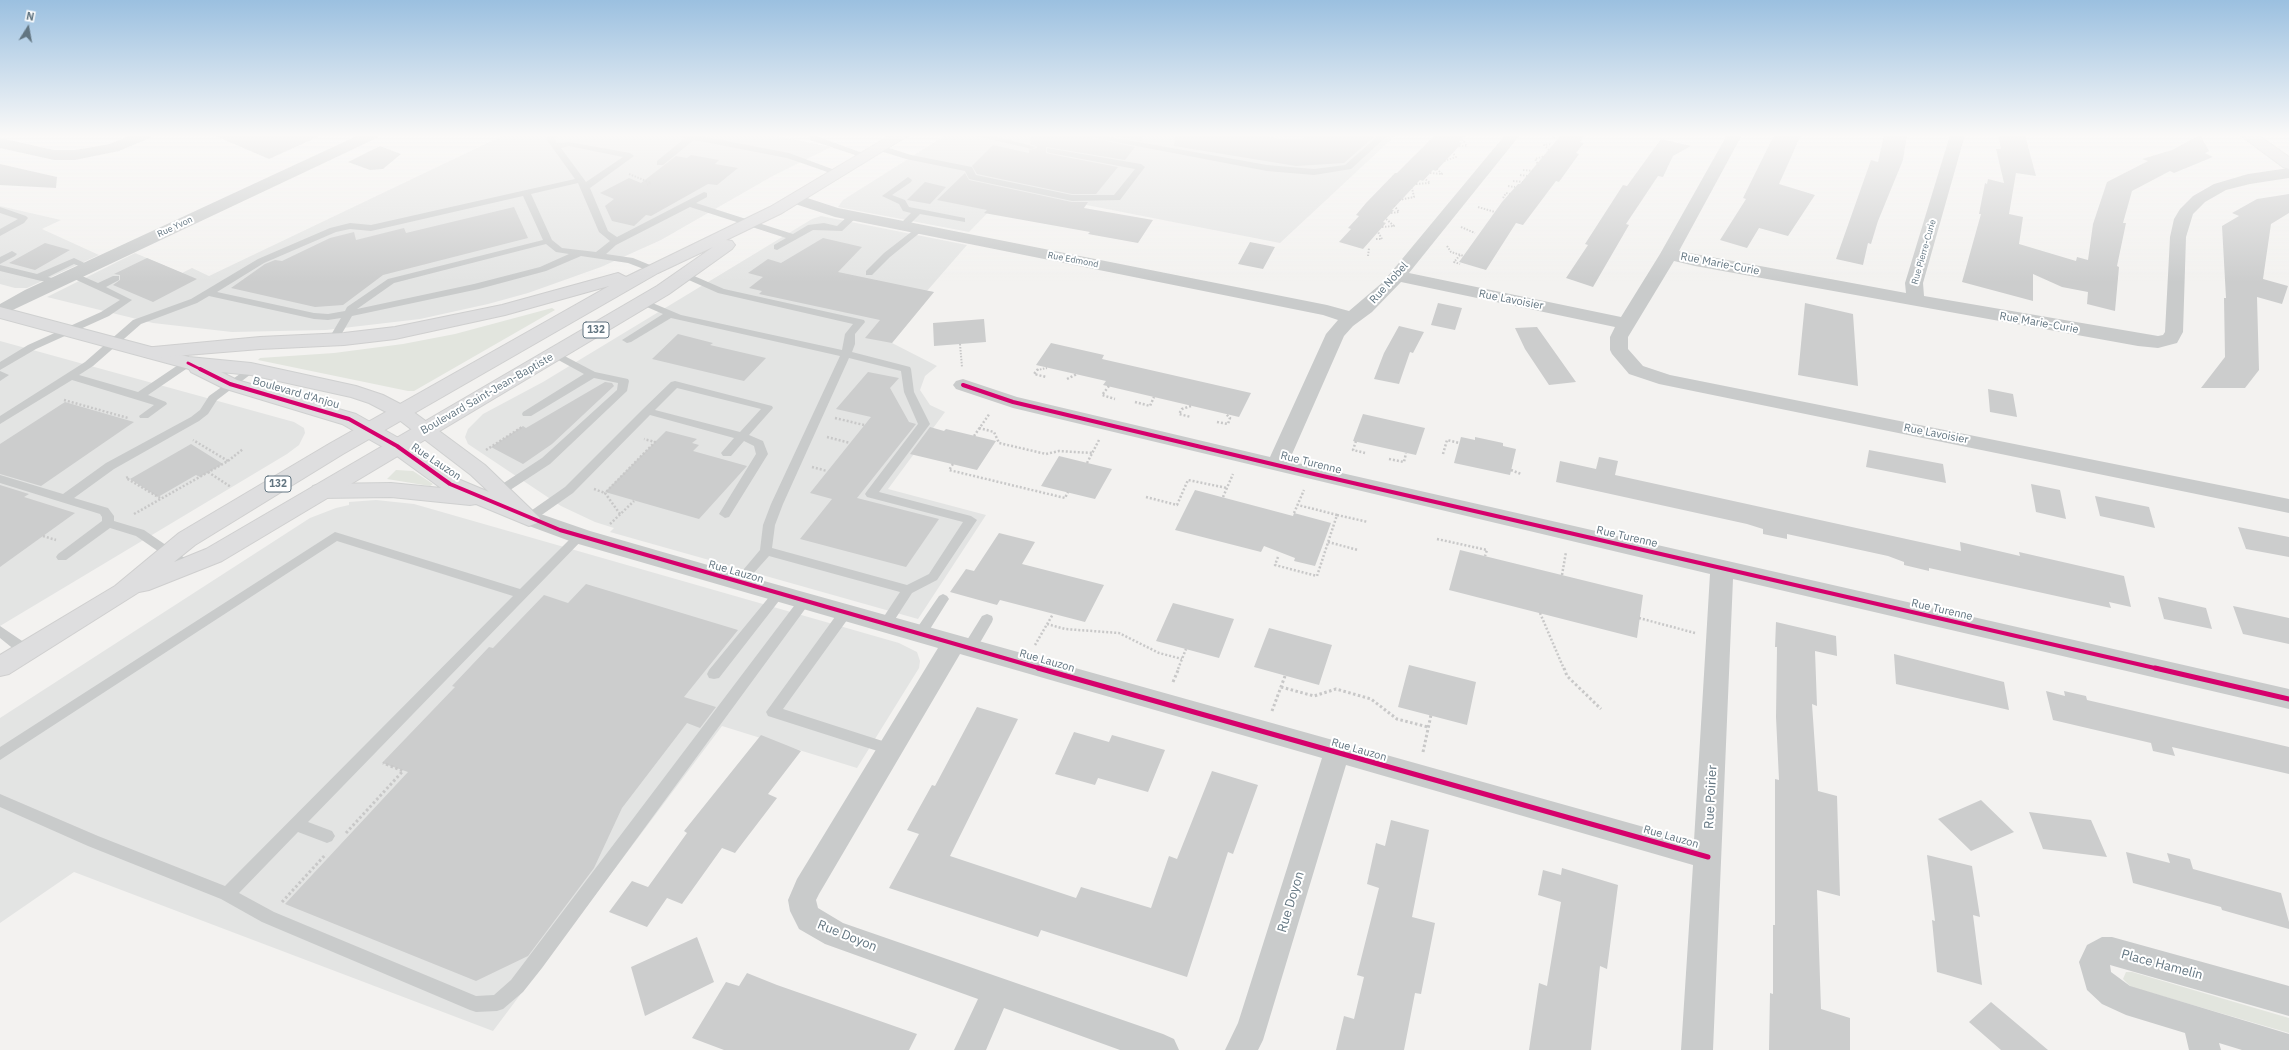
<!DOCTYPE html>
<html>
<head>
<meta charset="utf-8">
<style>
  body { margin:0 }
  #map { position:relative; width:2289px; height:1050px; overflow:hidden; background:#f3f2f0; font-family:"IBM Plex Sans",sans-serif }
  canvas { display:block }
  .north { position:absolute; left:8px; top:8px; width:40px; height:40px; -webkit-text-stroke:3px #fff; paint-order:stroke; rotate:11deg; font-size:11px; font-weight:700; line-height:16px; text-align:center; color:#627581 }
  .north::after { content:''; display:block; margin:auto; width:14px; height:18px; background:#627581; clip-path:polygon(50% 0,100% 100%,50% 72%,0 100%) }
</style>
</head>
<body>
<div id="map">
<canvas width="2289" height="1050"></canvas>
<div class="north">N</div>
</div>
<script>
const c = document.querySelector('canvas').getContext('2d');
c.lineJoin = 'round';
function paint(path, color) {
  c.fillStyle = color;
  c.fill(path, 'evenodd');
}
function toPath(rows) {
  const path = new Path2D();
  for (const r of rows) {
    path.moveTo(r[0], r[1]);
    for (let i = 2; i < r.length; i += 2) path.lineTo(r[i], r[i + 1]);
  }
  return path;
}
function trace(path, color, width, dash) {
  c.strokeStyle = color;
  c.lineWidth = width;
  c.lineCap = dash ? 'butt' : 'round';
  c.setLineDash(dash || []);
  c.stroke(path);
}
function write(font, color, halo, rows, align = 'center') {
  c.font = font + ' "IBM Plex Sans",sans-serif';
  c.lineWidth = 4;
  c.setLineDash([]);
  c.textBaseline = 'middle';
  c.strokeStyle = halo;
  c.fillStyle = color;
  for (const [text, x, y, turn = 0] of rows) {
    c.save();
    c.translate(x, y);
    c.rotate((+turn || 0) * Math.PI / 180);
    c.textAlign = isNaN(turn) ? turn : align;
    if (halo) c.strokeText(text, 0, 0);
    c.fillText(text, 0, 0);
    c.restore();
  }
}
paint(toPath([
  [504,135,770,135,831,147,771,177,661,240,601,267,528,293,488,304,420,319,326,330,232,332,153,323,47,297,135,253,182,273,192,268,209,276],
  [946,135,1396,135,1280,243,1010,190,969,232,838,207,843,200],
  [0,206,61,220,42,229,99,255,27,288,15,288,0,284],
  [821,216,967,245,927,291,934,292,892,343,937,366,925,376,920,390,930,405,945,412,888,489,986,515,918,619,610,532,614,528,595,522,561,506,468,444,465,437,468,429,483,414,543,382,812,219],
  [0,341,294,422,304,428,305,433,299,445,287,454,0,626],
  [376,500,414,504,899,643,917,652,920,661,919,668,857,768,722,726,493,1031,74,872,0,923,0,718,310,518,336,508,349,505,349,502]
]), '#e3e4e3');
paint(toPath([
  [552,308,555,310,414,391,408,391,258,360,260,358,334,353,403,344,455,334],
  [396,470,413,471,433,484,430,486,387,479],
  [2126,972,2132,972,2289,1018,2289,1033,2131,987,2123,979]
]), '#e2e5de');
paint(toPath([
  [213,135,322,135,269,159],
  [1031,135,1078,135,1135,147,1125,160,1046,147,1046,153,1050,154,1118,167,1096,194,1072,194,977,174,972,166,993,145,1029,153,1029,150,1037,148,1036,146,1030,144],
  [1110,135,1145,135,1141,141],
  [1175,135,1261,135,1286,140,1303,138,1308,135,1376,135,1344,163,1296,166,1174,146],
  [1435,135,1466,135,1459,142,1462,143,1436,171,1433,170,1423,181,1420,180,1392,210,1394,210,1383,222,1386,223,1363,249,1339,242,1351,229,1348,228,1359,216,1356,215,1366,203,1395,173,1397,173],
  [1561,135,1585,135,1580,142,1584,143,1576,153,1579,154,1559,182,1556,181,1523,225,1516,223,1486,270,1459,262,1502,202,1518,184,1520,184],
  [1774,135,1801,135,1779,184,1815,195,1788,236,1759,228,1747,248,1720,240,1746,199,1743,198],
  [1884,135,1907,135,1903,160,1878,221,1871,244,1868,243,1863,265,1836,259,1871,160,1878,162],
  [1998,135,2025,135,2036,176,2016,173,2009,214,2023,217,2019,244,2076,261,2077,257,2088,260,2093,224,2107,182,2148,161,2142,159,2172,150,2200,135,2209,151,2205,153,2213,157,2174,173,2170,171,2132,191,2123,223,2126,223,2117,266,2119,267,2115,311,2087,304,2088,292,2062,287,2033,274,2033,301,1962,282,1981,214,1979,214,1985,183,1987,184,1988,179,2004,183,1996,149,2001,149],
  [1661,139,1691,146,1673,156,1663,177,1658,176,1626,224,1629,225,1593,287,1566,278,1588,245,1585,244,1623,185,1627,186],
  [380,146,401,154,383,169,370,170,348,162],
  [691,155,719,160,715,164,738,168,717,185,708,184,651,216,646,215,634,226,612,221,605,206,614,199,600,193,629,178,641,183,676,156,687,158],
  [0,164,57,177,56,188,0,185],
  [965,173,969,180,1072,202,1088,202,1084,208,1153,220,1138,243,1088,234,1090,232,984,213,987,210,937,200],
  [925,182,946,187,930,204,907,200],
  [2289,194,2289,213,2271,224,2263,279,2288,286,2282,304,2257,297,2259,370,2245,388,2201,388,2225,357,2224,298,2226,298,2222,226,2239,216,2232,213,2257,199],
  [514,207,528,238,383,275,343,305,315,307,231,288,265,264,275,260,282,261,330,238,354,232,356,240,404,228,406,233],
  [823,238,862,247,838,272,934,292,892,343,865,338,880,320,759,294,762,291,749,288,763,277,748,273,768,259,781,263],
  [1250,242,1275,247,1263,269,1238,264],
  [45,243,70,250,35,270,9,263],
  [147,258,197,279,153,302,113,285,120,280,120,275,114,274],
  [1438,303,1462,308,1455,330,1431,325],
  [1805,303,1853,314,1858,386,1798,375],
  [984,319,986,342,934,346,933,323],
  [1399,326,1424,332,1413,353,1410,352,1399,384,1374,379,1384,353],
  [1537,327,1576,382,1549,385,1525,349,1515,328],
  [678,334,713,343,710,345,766,358,744,381,652,359],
  [1051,343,1104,355,1102,359,1251,393,1239,417,1103,385,1106,381,1036,365],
  [868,372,899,378,890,388,909,422,916,424,857,498,939,519,906,567,800,539,832,499,810,493,871,417,836,409],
  [605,382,612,383,614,386,552,444,523,464,491,447,523,426,526,428],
  [1988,389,2013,394,2017,417,1990,412],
  [65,402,134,422,41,486,0,474,0,444],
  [1363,414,1425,428,1416,455,1353,441],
  [930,427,944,431,946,429,996,441,977,470,910,454],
  [666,431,697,439,692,443,699,445,693,451,747,466,699,519,605,492],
  [1461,437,1475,440,1475,437,1503,443,1503,446,1516,449,1510,475,1454,463],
  [191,444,223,464,200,477,196,475,158,497,130,479],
  [1869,450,1943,464,1946,483,1866,467],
  [1059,456,1112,469,1095,499,1041,486],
  [1599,457,1618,461,1615,475,1961,551,1960,542,2020,556,2019,552,2124,576,2131,607,2109,602,2111,608,1929,568,1929,571,1904,565,1904,562,1888,556,1787,534,1787,539,1763,534,1763,529,1747,524,1556,482,1560,461,1596,469],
  [2031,484,2060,490,2066,519,2036,512],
  [0,485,29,494,24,497,75,513,0,567],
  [1195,490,1293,516,1294,513,1331,523,1315,566,1294,561,1295,558,1264,546,1261,552,1175,530],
  [2095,496,2149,507,2155,528,2100,516],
  [2238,527,2289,537,2289,557,2246,549],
  [999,533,1035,542,1022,564,1104,585,1085,622,1000,600,997,605,950,592,966,569,974,571],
  [1460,550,1643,595,1637,638,1449,590],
  [586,584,738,630,684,697,716,707,700,728,687,723,622,808,594,868,528,956,476,981,285,904,408,772,382,763,455,687,452,686,489,647,493,648,544,595,568,603],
  [2158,597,2206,608,2212,629,2164,619],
  [1173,603,1234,619,1219,658,1156,641],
  [2233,606,2289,618,2289,644,2243,634],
  [1776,622,1836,636,1837,656,1815,651,1817,706,1812,704,1818,791,1837,796,1840,896,1817,890,1821,1009,1850,1018,1850,1050,1769,1050,1770,993,1773,994,1773,925,1775,925,1775,779,1779,780,1776,717,1777,647,1775,647],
  [1269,628,1332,645,1319,685,1254,667],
  [1894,654,2004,682,2009,710,1896,684],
  [1409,665,1476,682,1467,725,1398,707],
  [2046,691,2065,696,2064,691,2086,696,2087,700,2289,747,2289,774,2172,747,2175,756,2153,751,2151,743,2053,720],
  [977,707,1018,719,950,856,1076,898,1081,887,1151,908,1169,856,1177,859,1212,771,1258,785,1233,854,1228,852,1187,977,1041,930,1038,937,889,888,919,834,907,830,932,785,935,786],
  [1074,732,1109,742,1112,735,1165,750,1148,792,1098,778,1095,785,1055,774],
  [761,735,801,751,768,794,777,798,735,853,722,848,682,904,667,898,647,927,609,912,632,881,648,887,687,833,684,831],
  [1981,800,2014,832,1971,851,1938,819],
  [2029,812,2091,820,2107,857,2043,849],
  [1391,820,1429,830,1412,917,1435,923,1421,994,1415,993,1404,1050,1336,1050,1344,1016,1354,1019,1364,977,1357,975,1379,888,1367,884,1376,843,1385,846],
  [2126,852,2170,863,2167,853,2190,859,2193,869,2281,893,2289,922,2289,929,2222,910,2221,907,2133,883],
  [1927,855,1972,866,1980,917,1973,915,1982,985,1937,972,1932,920,1935,921],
  [1562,868,1618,885,1607,969,1600,966,1591,1050,1529,1050,1539,983,1547,986,1561,902,1538,895,1543,870,1561,875],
  [697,937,714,982,645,1016,631,967],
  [747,973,777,985,917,1034,909,1050,724,1050,692,1038,726,982,739,986],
  [1991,1002,2048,1050,2001,1050,1969,1022]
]), '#cccdcd');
const secondary = toPath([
  [2240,135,2258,135,2289,157,2289,169,2283,167,2240,135],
  [0,307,189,357,251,363,356,386,383,395,408,408,485,465,540,518,537,523,529,526,476,504,470,505,391,497,321,498,313,496,310,491,313,486,321,484,391,483,441,488,390,451,342,424,223,388,191,372,189,369,0,318,0,307],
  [221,372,251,375,351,397,369,403,394,416,471,475,489,492,458,479,404,441,356,414,237,380,221,372]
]);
const highway = toPath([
  [891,135,909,135,782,213,726,240,732,241,735,245,732,249,669,294,222,561,149,590,139,592,9,674,0,676,0,655,115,586,179,533,329,444,609,286,505,315,395,339,344,345,260,349,150,358,143,356,141,352,143,348,260,337,344,333,395,327,502,305,618,273,626,277,770,207,891,135],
  [713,247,657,286,206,549,174,562,195,545,343,454,658,273,713,247]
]);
trace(secondary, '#cfd0d0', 2);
trace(highway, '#cfcfcf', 2);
trace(toPath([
  [1261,135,1269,137],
  [1552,135,1555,139],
  [1459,146,1467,146,1462,139],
  [1549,150,1544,145,1551,144],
  [1444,161,1456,157,1452,152],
  [1539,166,1535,159,1545,156],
  [1523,170,1535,171],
  [1430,173,1442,174,1437,169],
  [629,174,651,183,647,185],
  [1520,175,1528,176],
  [1513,181,1523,182],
  [1416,184,1430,183,1425,179],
  [1508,186,1515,187],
  [1503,198,1506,193,1510,194],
  [1399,200,1414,197,1412,188],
  [1478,207,1495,212],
  [1391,213,1399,212,1394,205],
  [1382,227,1394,226,1386,219],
  [1461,227,1475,233],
  [1376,239,1382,239,1378,232],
  [1447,246,1451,252,1464,256],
  [1460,255,1454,262,1460,264],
  [1368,256,1369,248],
  [960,344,962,367],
  [1037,370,1047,368]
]), '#c8c8c8', 2, [1.5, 1.5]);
trace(toPath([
  [1038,369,1034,374,1046,377],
  [1067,379,1077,374],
  [1109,386,1102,395,1115,399],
  [64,400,128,418],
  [1135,402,1150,406,1154,397],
  [1191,406,1182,409,1179,414,1191,417],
  [835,418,864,425],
  [1217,422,1228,424,1230,418,1226,414],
  [979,428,994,432,999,443,1046,454,1059,451,1092,453],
  [974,436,990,413],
  [827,437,850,443],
  [1356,441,1353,450,1365,453],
  [486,450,522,427],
  [1443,454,1447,440,1459,443],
  [1389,459,1404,462,1406,453],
  [228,461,243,449],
  [1087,463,1099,440],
  [953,464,949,470,1065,498,1068,492],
  [812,467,827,471],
  [1511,470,1521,474],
  [208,472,231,487],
  [128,477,126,478,160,498],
  [594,489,605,493],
  [1146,497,1177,505,1188,480,1227,488],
  [1223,497,1233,474],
  [1294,513,1304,490],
  [134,514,228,461,193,440],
  [620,514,605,493,655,442,644,439],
  [1337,515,1368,522],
  [610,524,634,501],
  [43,536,56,540],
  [1437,539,1487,550,1485,556],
  [1328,542,1358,550],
  [1278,557,1275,565,1317,576,1337,515,1298,505],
  [1562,575,1566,552],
  [1540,613,1564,669],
  [1639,618,1695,633],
  [1047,624,1065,629,1119,633,1159,653,1182,659],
  [1035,645,1053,614],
  [1178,669,1186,649]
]), '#c8c8c8', 2.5, [2, 2]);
trace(toPath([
  [1564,668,1567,676,1601,709],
  [1173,682,1179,668],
  [1281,687,1314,696,1336,689,1371,699,1397,719,1428,727],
  [1272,711,1285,676],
  [1423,752,1431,715],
  [346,833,403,771,383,763],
  [282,902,326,854]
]), '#c8c8c8', 3, [2.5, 2.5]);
paint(toPath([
  [548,135,556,135,555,140,557,143,569,142,630,153,634,156,590,188,608,231,617,237,704,192,707,193,707,197,696,203,793,234,808,225,824,223,837,226,850,214,853,213,858,216,842,231,813,230,777,250,774,249,774,245,786,238,690,207,616,245,606,254,633,258,655,267,655,271,649,271,628,263,581,256,546,271,479,289,352,316,337,342,333,343,328,340,341,318,328,320,314,319,209,296,197,303,141,324,93,366,79,375,138,392,184,361,192,361,193,363,192,365,148,395,166,402,167,404,148,418,140,418,139,416,154,405,72,380,0,424,0,416,85,362,133,320,191,299,258,259,330,228,350,223,371,225,575,179,547,140,548,135],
  [569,146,623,157,586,182,561,148,569,146],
  [578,183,599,232,610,241,596,252,562,248,552,240,531,194,578,183],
  [523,196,543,240,388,279,347,307,345,311,328,314,314,313,217,292,264,263,336,232,350,229,371,231,523,196],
  [546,244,556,252,569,254,540,267,474,284,357,309,394,283,546,244],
  [676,135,695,135,789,153,843,173,839,176,787,158,694,140,663,165,657,165,657,161,685,138,676,135],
  [972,135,990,135,1036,147,1032,149,972,135],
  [1079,135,1099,135,1267,165,1314,169,1345,165,1379,135,1388,135,1351,169,1314,175,1267,171,1079,135],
  [1281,135,1307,135,1303,137,1285,137,1281,135],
  [810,136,816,136,871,156,864,158,810,140,810,136],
  [880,145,911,155,972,167,976,175,1072,195,1114,195,1135,169,1050,153,1047,152,1047,148,1141,164,1145,167,1120,200,1072,201,969,179,965,171,906,159,877,150,877,146,880,145],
  [908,177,912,180,911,182,892,195,905,200,909,207,965,218,965,222,920,214,906,228,900,228,900,224,911,213,903,211,899,204,882,196,908,177],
  [0,207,26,216,28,218,24,223,0,236,0,229,18,219,0,213,0,207],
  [919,226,922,227,922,231,890,257,872,275,866,275,866,271,884,253,919,226],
  [12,251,17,254,15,256,0,264,0,257,12,251],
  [74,258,93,267,88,270,74,264,48,277,61,280,61,284,58,285,0,271,0,265,37,274,74,258],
  [73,272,98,283,113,276,119,276,119,280,106,287,132,300,109,316,36,349,0,370,0,362,28,345,101,312,120,300,70,277,70,273,73,272],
  [685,272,724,289,864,320,865,322,855,334,855,344,852,352,910,367,911,369,914,392,930,424,879,492,971,516,977,520,937,580,912,593,890,627,885,629,880,627,879,624,900,592,769,556,743,585,735,585,733,582,760,550,763,525,771,504,840,356,671,318,631,342,627,343,622,340,663,314,640,304,638,302,643,299,681,315,842,350,845,334,853,324,718,293,682,277,680,275,685,272],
  [849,358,901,371,904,392,918,424,867,491,865,494,867,497,963,522,929,574,907,585,772,548,775,525,783,504,849,358],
  [555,351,595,372,628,379,629,381,627,391,550,464,504,494,496,494,494,491,496,488,542,458,617,390,618,383,594,378,531,416,523,416,522,414,523,412,584,374,551,356,550,354,551,352,555,351],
  [251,366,255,367,256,369,255,371,217,400,208,414,199,421,114,469,74,498,108,508,114,516,114,521,144,530,192,563,194,566,192,569,184,569,136,536,110,528,66,560,58,560,56,557,58,554,102,521,102,517,100,514,0,483,0,475,63,494,106,463,191,417,200,410,209,396,251,366],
  [0,371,9,375,0,381,0,371],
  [675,381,772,406,773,408,749,435,763,441,768,454,729,517,725,518,719,514,756,454,754,446,744,441,731,456,723,456,721,453,734,438,650,415,573,493,533,521,525,521,523,518,525,515,565,487,643,409,671,382,675,381],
  [677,388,761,409,740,432,655,410,677,388],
  [335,532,520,589,576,533,580,532,586,536,308,822,332,831,335,836,332,841,327,843,298,832,239,893,274,912,476,996,494,995,511,980,800,598,810,598,811,601,542,968,523,992,503,1009,497,1011,476,1012,470,1010,262,922,221,899,88,846,0,807,0,794,98,836,225,886,513,596,337,541,0,760,0,747,335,532],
  [778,589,782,591,784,594,782,597,719,678,714,679,709,678,707,674,709,670,774,591,778,589],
  [943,594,947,596,949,599,947,602,925,637,915,637,913,634,915,631,939,596,943,594],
  [845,608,850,610,851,613,850,616,783,709,895,745,897,749,895,753,890,755,768,716,766,712,840,610,845,608],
  [987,614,992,616,993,619,992,622,974,653,964,653,962,649,964,645,982,616,987,614],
  [0,626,31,647,33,651,31,655,21,655,0,638,0,626]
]), '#c9cbcb');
paint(toPath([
  [131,135,152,135,150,138,119,151,75,160,54,160,0,148,0,138,54,150,75,150,110,144,131,135],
  [359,135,379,135,377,138,0,316,0,304,25,290,359,135],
  [1505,135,1520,135,1409,273,1621,317,1660,254,1727,135,1742,135,1679,251,1906,293,1905,283,1950,135,1965,135,1923,283,1924,296,2158,336,2163,335,2165,332,2170,237,2174,219,2180,209,2193,196,2214,184,2248,174,2289,168,2289,178,2250,184,2226,190,2205,202,2193,214,2186,237,2183,332,2177,343,2158,348,2138,346,1695,266,1674,261,1628,337,1628,349,1643,366,1670,375,2289,499,2289,513,1659,384,1629,374,1612,354,1610,350,1610,337,1615,327,1401,282,1372,312,1353,326,1344,336,1289,461,2289,689,2289,709,1733,579,1713,1050,1681,1050,1693,865,1346,765,1263,1040,1258,1050,1225,1050,1238,1023,1322,758,960,654,819,894,816,900,818,908,843,923,1163,1034,1174,1039,1179,1050,1120,1050,1004,1008,986,1050,954,1050,978,999,825,944,799,929,790,911,788,900,797,879,938,648,575,543,521,523,518,518,521,513,529,510,590,531,739,574,1694,841,1710,574,1013,408,956,389,953,385,956,381,963,379,1017,397,1270,457,1326,334,1338,320,1323,315,835,217,789,202,787,199,789,196,795,194,838,208,1327,305,1349,311,1383,282,1505,135],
  [2102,937,2112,937,2289,986,2289,1016,2110,965,2111,972,2130,986,2289,1034,2289,1050,2242,1050,2219,1043,2221,1050,2189,1050,2185,1033,2126,1015,2102,1004,2087,990,2079,962,2087,945,2102,937]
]), '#c9cbcb');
paint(secondary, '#dededf');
paint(highway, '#dededf');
trace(toPath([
  [188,363,202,370]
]), '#d6006c', 3);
trace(toPath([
  [200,369,230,384,349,419,397,446,450,484,560,530,1042,669],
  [963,385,1013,402,1314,474,2159,669]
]), '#d6006c', 4);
trace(toPath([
  [1038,668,1708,857],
  [2155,668,2289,699]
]), '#d6006c', 5);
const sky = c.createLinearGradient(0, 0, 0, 282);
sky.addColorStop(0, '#9bc0e0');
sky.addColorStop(0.48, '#faf9f8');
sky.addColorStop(1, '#faf9f800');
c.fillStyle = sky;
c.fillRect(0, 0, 2289, 282);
write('9px', '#627581', '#fff', [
  ["Rue Yvon",175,227,-25],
  ["Rue Pierre-Curie",1924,252,-74],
  ["Rue Edmond",1073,260,11]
]);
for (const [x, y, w] of [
  [596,330,26],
  [278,484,26]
]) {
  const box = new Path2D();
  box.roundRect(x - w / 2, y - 8, w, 16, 3);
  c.fillStyle = '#fff';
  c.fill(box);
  trace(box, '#627581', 1);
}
write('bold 10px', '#627581', null, [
  ["132",596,330],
  ["132",278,484]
]);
write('11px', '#627581', '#fff', [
  ["Rue Marie-Curie",1720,264,11],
  ["Rue Nobel",1389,283,-48],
  ["Rue Lavoisier",1511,300,11],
  ["Rue Marie-Curie",2039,323,10],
  ["Boulevard d'Anjou",296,393,16],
  ["Boulevard Saint-Jean-Baptiste",487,394,-30],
  ["Rue Lavoisier",1936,434,11],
  ["Rue Lauzon",436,462,34],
  ["Rue Turenne",1311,463,14],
  ["Rue Turenne",1627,537,13],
  ["Rue Lauzon",736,572,16],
  ["Rue Turenne",1942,610,13],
  ["Rue Lauzon",1047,661,16],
  ["Rue Lauzon",1359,750,16],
  ["Rue Lauzon",1671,837,16]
]);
write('13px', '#627581', '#fff', [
  ["Rue Poirier",1711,797,-87],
  ["Rue Doyon",1291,902,-73],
  ["Rue Doyon",847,936,22],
  ["Place Hamelin",2162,965,15]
]);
</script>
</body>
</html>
